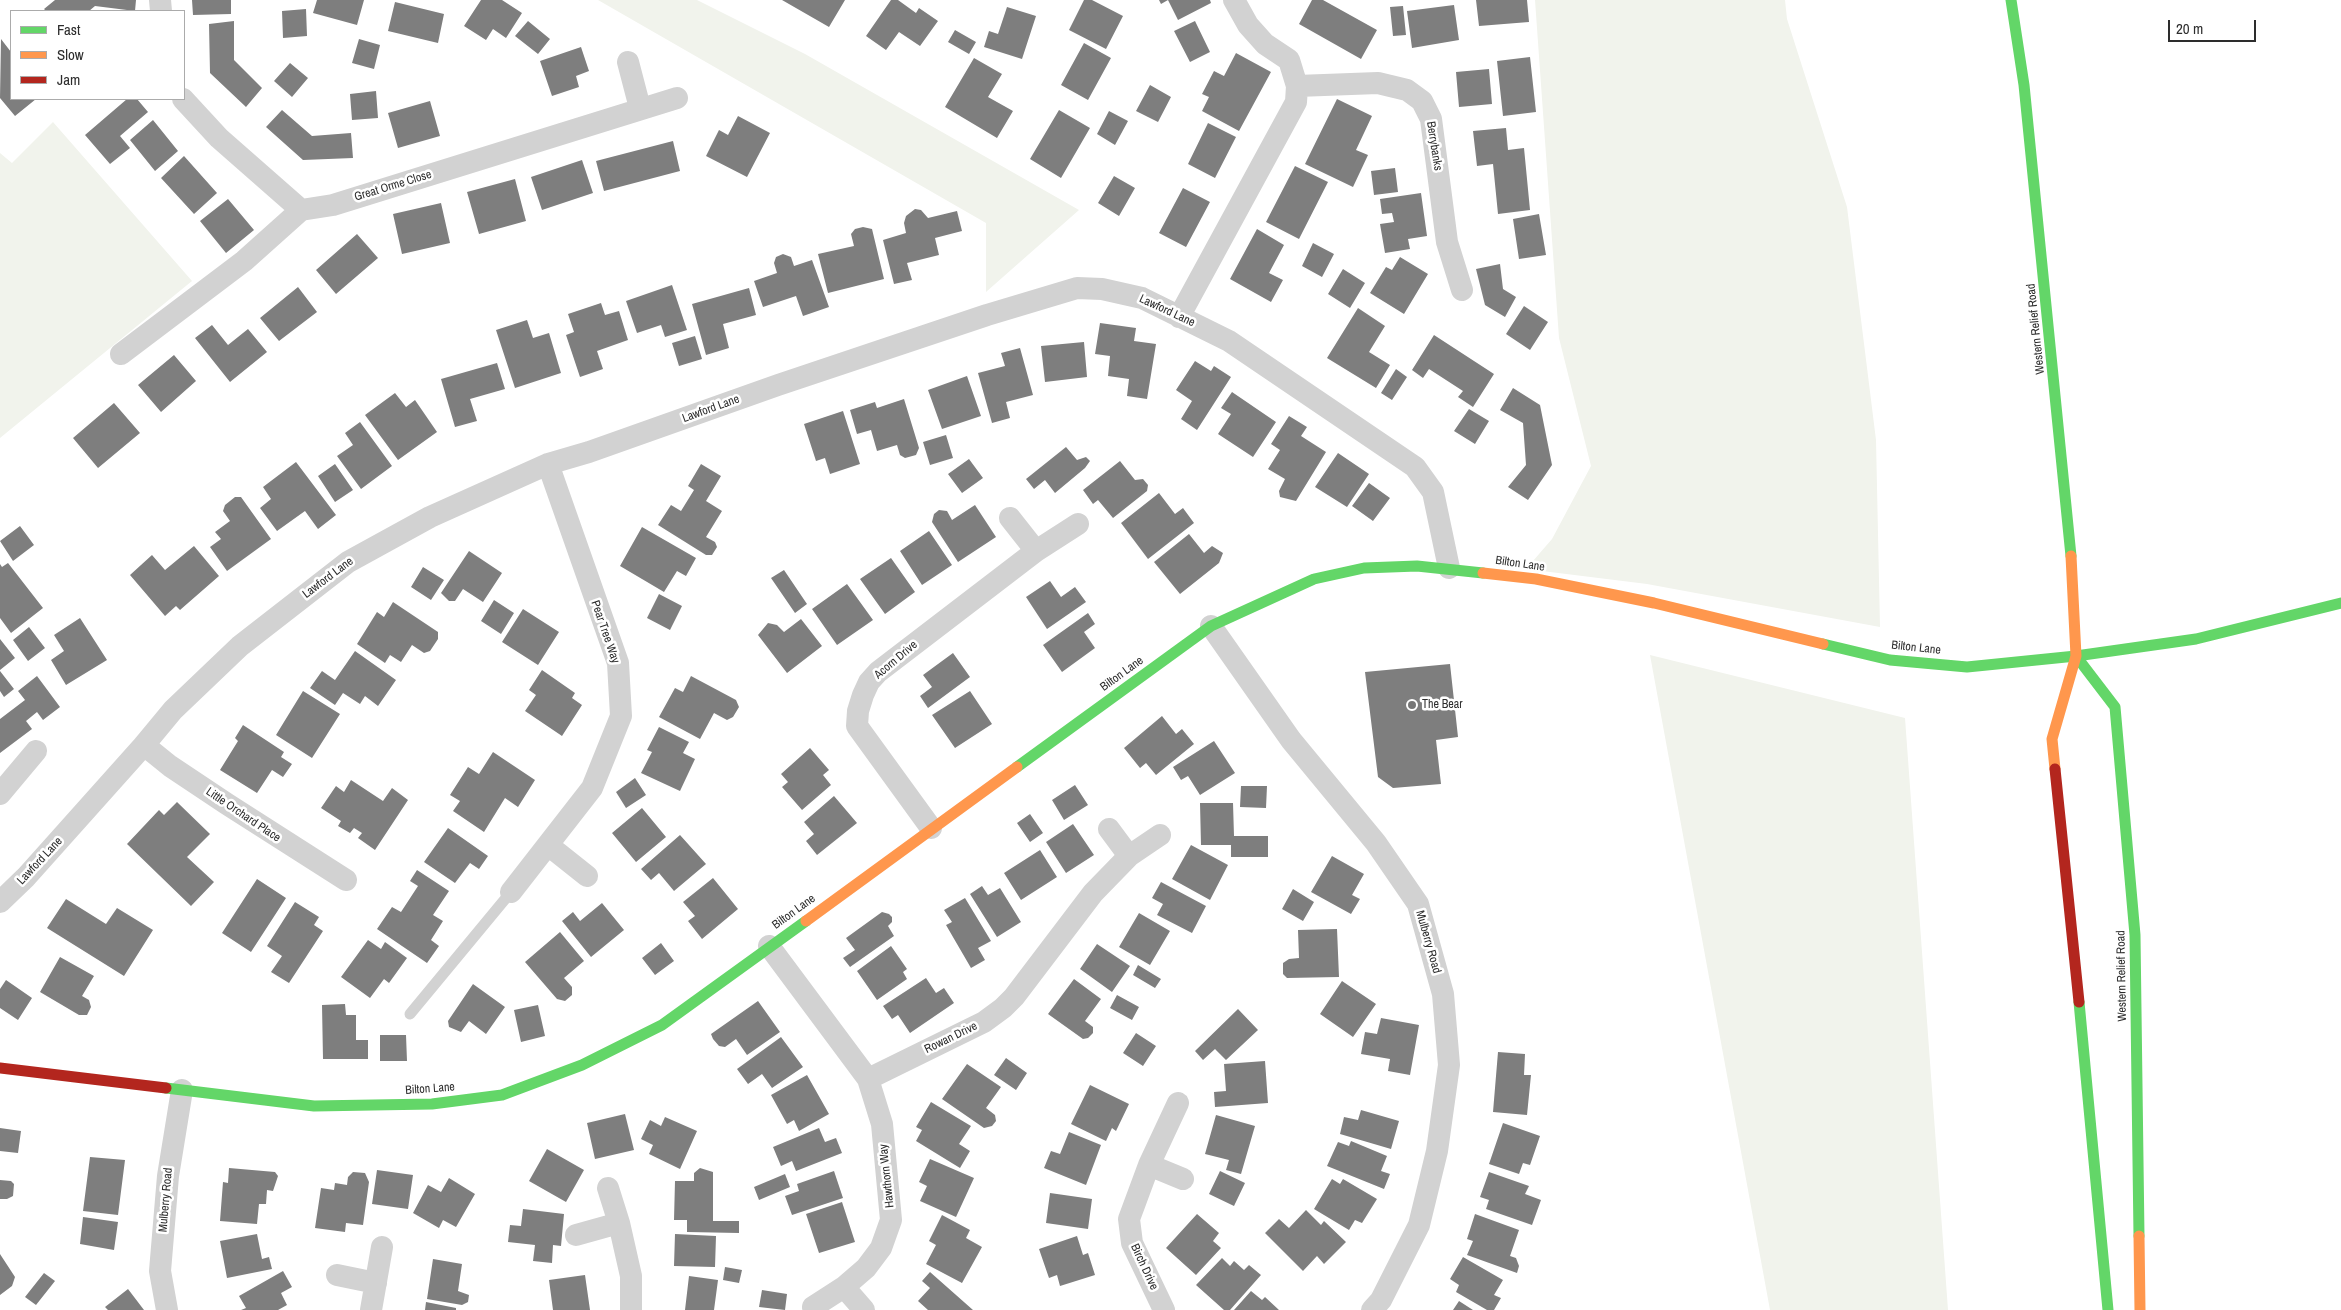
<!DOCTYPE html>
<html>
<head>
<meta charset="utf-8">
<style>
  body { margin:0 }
  #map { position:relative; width:2341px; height:1310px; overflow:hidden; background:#fff; font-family:"Archivo Narrow",sans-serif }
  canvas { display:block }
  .legend { position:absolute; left:10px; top:10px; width:175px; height:90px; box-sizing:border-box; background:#fff; border:1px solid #ababab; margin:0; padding:6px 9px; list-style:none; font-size:15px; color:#2d2d2d }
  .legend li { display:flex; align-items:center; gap:10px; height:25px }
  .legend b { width:25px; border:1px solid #ababab }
  .scale { position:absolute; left:2168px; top:20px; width:88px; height:22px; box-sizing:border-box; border:2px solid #2d2d2d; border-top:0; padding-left:6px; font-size:15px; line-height:18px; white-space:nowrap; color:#2d2d2d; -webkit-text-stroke:4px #fff; paint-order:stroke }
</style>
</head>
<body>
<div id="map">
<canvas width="2341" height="1310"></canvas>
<ul class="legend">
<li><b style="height:6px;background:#63d668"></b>Fast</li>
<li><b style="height:6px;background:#ff974d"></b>Slow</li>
<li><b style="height:6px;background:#b3261e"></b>Jam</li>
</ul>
<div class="scale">20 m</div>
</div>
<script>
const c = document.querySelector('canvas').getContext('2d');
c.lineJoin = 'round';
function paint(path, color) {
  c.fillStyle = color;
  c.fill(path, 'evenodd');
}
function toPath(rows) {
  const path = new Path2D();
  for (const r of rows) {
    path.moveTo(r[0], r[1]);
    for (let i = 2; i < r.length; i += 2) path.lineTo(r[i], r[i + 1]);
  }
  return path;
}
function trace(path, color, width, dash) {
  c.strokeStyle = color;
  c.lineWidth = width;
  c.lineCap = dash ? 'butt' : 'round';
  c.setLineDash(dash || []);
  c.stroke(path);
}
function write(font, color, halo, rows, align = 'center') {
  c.font = font + ' "Archivo Narrow",sans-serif';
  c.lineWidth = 5;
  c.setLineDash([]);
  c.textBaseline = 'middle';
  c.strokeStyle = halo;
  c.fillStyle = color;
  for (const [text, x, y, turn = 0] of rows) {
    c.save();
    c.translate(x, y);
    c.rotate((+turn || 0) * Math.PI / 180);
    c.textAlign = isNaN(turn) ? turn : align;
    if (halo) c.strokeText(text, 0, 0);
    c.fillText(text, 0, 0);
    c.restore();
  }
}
paint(toPath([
  [598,0,697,0,805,54,1079,210,986,292,986,223],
  [1535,0,1785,0,1787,19,1847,207,1876,440,1880,627,1647,584,1526,569,1552,539,1591,466,1559,338],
  [53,122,192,281,0,438,0,153,12,163],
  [1650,655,1905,718,1948,1310,1770,1310]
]), '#f1f3ec');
paint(toPath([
  [55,0,136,0,135,11,95,6,89,11,46,11,44,9],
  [192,0,231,0,231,14,193,15],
  [317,0,364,0,357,25,313,13],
  [481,0,502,0,522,13,506,38,493,29,486,40,464,26],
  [782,0,845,0,829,27],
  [891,0,898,0,916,13,919,8,938,21,920,46,899,32,886,50,866,36],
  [1084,0,1092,0,1123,16,1106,49,1069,30],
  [1159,0,1210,0,1211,3,1178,20,1168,0,1161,4],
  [1312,0,1323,0,1377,30,1361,59,1299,24],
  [1476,0,1527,0,1529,22,1479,26],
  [395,2,444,14,438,43,388,31],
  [1454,5,1459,40,1412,48,1407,11],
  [1403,6,1406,35,1393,36,1390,7],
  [1007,7,1036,16,1022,59,984,47,989,31,998,34],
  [306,9,307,36,283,38,282,11],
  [234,21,234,60,262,88,246,107,210,73,209,24],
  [528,21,550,39,538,54,515,36],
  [1195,21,1210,52,1190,62,1174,31],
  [955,30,976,42,969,54,948,42],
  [1,39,11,52,11,99,36,99,15,116,0,98],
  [359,39,380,45,374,69,352,63],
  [1084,43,1111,58,1088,100,1061,85],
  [581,47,589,71,576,76,579,87,552,96,540,61],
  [1236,53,1271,72,1239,131,1202,111,1209,97,1202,94,1214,71,1224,76],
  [1530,57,1536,112,1503,116,1497,61],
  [974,58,1002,74,988,97,1013,111,997,138,945,107],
  [290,63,308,78,292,97,274,81],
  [1489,69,1492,104,1459,107,1456,72],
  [1150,85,1171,97,1158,122,1136,111],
  [376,91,378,118,352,120,350,94],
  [127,99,137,99,148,112,120,136,130,148,110,164,85,135],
  [1337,99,1372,116,1356,150,1368,155,1353,187,1305,164],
  [430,101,440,136,398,148,388,113],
  [282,110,312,136,351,133,353,158,303,160,266,127],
  [1059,110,1090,128,1061,178,1030,159],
  [1109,111,1128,121,1115,145,1097,134],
  [738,116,770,133,747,177,706,156,719,130,728,135],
  [153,120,178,151,155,171,130,140],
  [1208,123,1236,137,1215,178,1188,164],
  [1506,128,1508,150,1524,148,1530,210,1498,214,1493,164,1477,166,1473,131],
  [673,141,680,171,604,191,596,161],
  [184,156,217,193,194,214,161,178],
  [582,160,593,193,542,210,531,177],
  [1295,166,1328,182,1299,239,1266,222],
  [1395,168,1398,192,1374,195,1371,171],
  [1114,176,1135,188,1119,216,1098,203],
  [515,179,526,221,479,234,467,192],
  [1183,188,1210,202,1186,247,1159,233],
  [1421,193,1427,236,1408,239,1410,249,1385,253,1380,224,1394,222,1392,213,1382,214,1380,199],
  [228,199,254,230,226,253,200,221],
  [441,203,450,243,402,254,393,214],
  [915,209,921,210,928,218,957,211,962,231,935,238,939,255,907,263,912,280,894,284,883,240,906,233,904,223,906,216],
  [1539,214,1546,255,1519,259,1513,219],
  [863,227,872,229,884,279,828,293,818,254,854,246,851,234,855,229],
  [1257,229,1284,245,1269,273,1283,280,1271,302,1230,279],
  [357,234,378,258,336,294,316,270],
  [1313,243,1334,254,1322,277,1302,266],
  [783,254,791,257,794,266,812,260,829,307,803,316,796,296,763,307,754,281,777,273,774,263,776,257],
  [1400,257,1428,274,1404,314,1370,293,1386,267,1392,270],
  [1500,264,1503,289,1516,297,1505,317,1485,305,1476,269],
  [1343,269,1365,283,1350,308,1328,294],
  [672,285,687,330,665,337,661,325,637,333,626,301],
  [298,287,317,312,279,341,260,318],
  [749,288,756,315,723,324,729,348,706,355,692,304],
  [601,303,605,315,619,311,628,340,597,351,603,369,580,377,566,335,574,332,568,314],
  [1524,306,1548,322,1530,350,1506,334],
  [1358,308,1385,326,1369,352,1390,365,1376,388,1327,358],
  [527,320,533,338,549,333,561,373,515,388,496,330],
  [1100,323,1136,328,1134,341,1156,344,1147,399,1127,396,1129,379,1108,376,1110,356,1095,354],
  [212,325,228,345,248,329,267,352,230,382,195,338],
  [1434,335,1494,374,1473,407,1458,397,1463,391,1429,369,1423,378,1412,370],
  [695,336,702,359,679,366,672,343],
  [1084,342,1087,377,1045,382,1041,346],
  [1020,348,1033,395,1006,402,1010,418,992,423,978,373,1005,366,1001,353],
  [174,355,196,381,161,412,138,385],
  [1195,361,1211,371,1214,366,1231,377,1197,430,1181,419,1192,401,1176,390],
  [497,363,505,389,470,399,477,421,455,427,441,379],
  [1396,369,1407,377,1392,400,1381,393],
  [967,376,981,416,942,429,928,390],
  [1513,388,1540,405,1552,465,1528,500,1508,487,1526,465,1523,423,1500,410],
  [1232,392,1276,422,1253,457,1218,434,1231,414,1221,408],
  [395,393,406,407,415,400,437,432,398,460,365,415],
  [904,399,919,448,916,455,905,458,900,455,897,445,877,451,871,430,857,434,850,410,875,402,877,408],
  [114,403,140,433,98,468,73,438],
  [1469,409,1489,421,1475,444,1454,431],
  [843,411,860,464,830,474,825,458,816,461,804,424],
  [1289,416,1307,427,1301,436,1326,452,1296,501,1280,497,1279,491,1285,479,1268,469,1280,450,1271,444],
  [360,422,392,466,361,489,337,456,353,445,345,433],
  [946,435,953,458,930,465,923,442],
  [1066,447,1077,460,1086,457,1090,461,1085,468,1055,493,1045,480,1034,489,1026,479],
  [1338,453,1369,474,1347,507,1315,487],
  [969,459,983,478,962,493,948,474],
  [1120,461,1135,480,1143,479,1148,485,1147,491,1113,518,1098,500,1093,504,1083,490],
  [296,462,336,515,318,529,305,511,277,531,260,508,271,499,263,487],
  [335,464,353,490,335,502,318,476],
  [701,464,721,476,706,501,722,511,706,537,715,542,717,547,712,555,706,555,658,525,671,505,681,511,694,490,688,486],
  [1369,483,1390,498,1373,521,1352,506],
  [1159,493,1175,514,1183,508,1194,523,1148,559,1121,523],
  [235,497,241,497,271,539,227,571,210,547,221,539,215,532,230,521,223,511,225,505],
  [975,505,996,537,958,562,932,522,934,514,939,510,947,511,952,520],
  [20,526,34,545,13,561,0,541],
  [642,527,696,558,686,576,677,571,664,592,620,566],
  [929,531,952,565,922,585,900,551],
  [1189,534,1204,553,1212,546,1223,553,1219,563,1180,594,1154,562],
  [194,546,219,576,180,610,176,606,165,616,130,575,152,555,165,570],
  [469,551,502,573,483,602,463,589,455,601,449,601,441,593],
  [891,558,915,592,885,614,860,579],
  [8,563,43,608,11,633,0,618,0,564,2,567],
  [423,567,444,580,431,600,411,587],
  [784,570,807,604,795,613,771,578],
  [1050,581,1061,597,1075,587,1086,602,1047,629,1026,597],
  [847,584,873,620,837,645,812,609],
  [659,594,682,606,670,630,647,618],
  [494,600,514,613,501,634,481,621],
  [393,602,438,632,438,639,430,651,424,653,412,645,401,662,390,655,385,663,357,644,377,612,384,617],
  [523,609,559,632,538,665,502,642],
  [1088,613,1095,624,1084,632,1095,648,1062,672,1043,645],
  [80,618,107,660,66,685,51,660,64,651,54,635],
  [801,619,822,646,787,673,758,635,768,623,777,625,784,632],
  [29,627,45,648,28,661,13,640],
  [0,639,15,658,0,670],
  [355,651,396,680,378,706,365,696,360,704,343,693,335,705,310,688,322,671,335,680],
  [953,653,970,677,928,708,920,696,932,687,923,675],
  [1450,664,1458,737,1436,740,1441,784,1393,788,1378,777,1365,672],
  [542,670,575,693,572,698,582,705,562,736,525,711,536,695,529,690],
  [0,671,14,689,4,697,0,691],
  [37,676,60,707,43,720,37,712,26,721,32,729,0,753,0,719,25,700,18,691],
  [691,676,736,700,739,707,733,717,727,720,714,713,700,739,659,717,675,688,683,692],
  [303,691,340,714,312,758,276,735],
  [970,691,992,724,955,748,932,715],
  [1162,716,1176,734,1182,729,1194,744,1156,775,1146,763,1140,768,1124,748],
  [243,725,284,752,281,757,292,764,283,777,272,770,257,793,220,770,238,741,235,738],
  [659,727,689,742,683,753,695,759,680,791,641,773,652,752,647,750],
  [1214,741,1235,773,1200,795,1188,776,1181,780,1173,767],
  [810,748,829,770,823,775,831,785,802,810,782,787,788,782,781,774],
  [493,752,535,780,518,807,505,798,484,832,453,811,460,801,450,795,468,767,479,774],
  [635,778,646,795,626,808,616,792],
  [351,780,383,801,392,788,408,800,375,850,358,838,362,833,354,828,350,833,338,826,341,821,321,808,336,786,344,792],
  [1075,785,1088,805,1064,820,1052,800],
  [1241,786,1267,786,1266,808,1240,807],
  [834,796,857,823,817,855,806,841,814,834,804,822],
  [177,802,210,834,187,857,214,882,191,906,127,844,159,810,164,815],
  [1200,803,1233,803,1234,836,1268,836,1268,857,1231,857,1231,845,1201,845],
  [642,808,666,837,636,862,612,833],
  [1030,814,1043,833,1030,842,1017,823],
  [1073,824,1094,855,1066,873,1046,842],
  [448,828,488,856,479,869,470,863,455,883,424,862],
  [680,835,706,864,674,891,659,873,651,880,641,869],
  [1191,845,1228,865,1210,900,1172,879],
  [1040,850,1057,877,1021,900,1004,873],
  [1332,856,1364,874,1352,895,1360,899,1351,914,1311,892],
  [417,870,449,891,433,915,443,921,431,940,439,946,427,963,377,929,392,907,401,912,418,886,410,881],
  [713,878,738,909,702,939,688,921,695,916,683,902],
  [257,879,286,898,251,952,222,933],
  [1161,882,1206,906,1192,933,1157,915,1163,904,1152,898],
  [982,886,988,895,1000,888,1021,922,997,937,970,894],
  [1293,889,1314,902,1303,921,1282,909],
  [965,898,991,941,978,948,985,960,971,968,946,925,952,922,944,910],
  [66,899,106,924,117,908,153,930,124,976,47,928],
  [295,902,319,917,314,925,323,931,289,983,271,972,282,956,267,946],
  [602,903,624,930,591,957,562,921,573,912,580,921],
  [882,912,889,914,892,917,892,922,888,926,894,936,850,967,843,958,855,950,846,938],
  [1139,913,1170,931,1150,965,1119,947],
  [1337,929,1339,977,1287,978,1283,974,1283,963,1289,959,1299,958,1298,930],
  [560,932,584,961,564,978,572,987,572,995,565,1001,557,999,525,962],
  [368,940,381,949,385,942,407,958,389,983,384,979,370,998,341,977],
  [661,943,674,961,655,975,642,958],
  [1097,944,1130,966,1112,992,1080,969],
  [891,946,907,969,903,972,907,979,877,1000,857,971],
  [60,957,94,976,82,996,89,1000,91,1007,87,1015,79,1015,40,992],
  [1138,965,1161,979,1155,988,1133,975],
  [926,978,936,993,944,988,954,1003,910,1033,898,1015,892,1019,883,1006],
  [1074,979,1101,999,1085,1021,1093,1027,1093,1033,1088,1038,1083,1039,1048,1014],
  [6,980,32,998,18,1020,0,1008,0,989],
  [1342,981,1376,1004,1353,1037,1320,1014],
  [473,984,505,1007,486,1034,469,1021,461,1032,449,1027,448,1021],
  [1117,995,1139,1007,1132,1020,1110,1008],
  [758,1001,780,1032,747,1055,736,1039,725,1047,719,1046,713,1039,711,1034],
  [345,1004,346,1015,356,1015,356,1040,368,1040,368,1059,323,1059,322,1005],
  [538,1005,545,1036,521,1042,514,1010],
  [1238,1009,1258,1030,1226,1060,1215,1049,1203,1060,1195,1051],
  [1381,1018,1419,1025,1410,1075,1388,1071,1390,1059,1361,1054,1365,1032,1377,1034],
  [1136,1033,1156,1046,1143,1066,1123,1053],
  [380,1035,406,1035,407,1061,380,1061],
  [781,1037,803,1067,772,1088,762,1074,748,1084,737,1069],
  [1498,1052,1525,1054,1524,1075,1531,1075,1527,1115,1493,1112],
  [1006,1058,1027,1073,1016,1090,994,1075],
  [1265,1061,1268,1103,1215,1107,1214,1092,1226,1091,1224,1064],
  [967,1064,1001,1087,986,1108,995,1115,996,1121,992,1126,984,1128,942,1099],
  [807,1075,829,1114,799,1131,794,1120,787,1124,771,1095],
  [1090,1085,1129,1104,1116,1131,1112,1128,1106,1141,1071,1124],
  [931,1102,971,1126,959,1144,970,1151,960,1168,916,1141,922,1130,916,1127],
  [1361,1110,1399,1121,1391,1149,1340,1134,1344,1117,1358,1120],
  [625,1114,634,1150,595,1159,587,1123],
  [1216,1115,1255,1126,1241,1174,1226,1170,1229,1160,1205,1154],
  [665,1117,697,1131,680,1169,649,1154,653,1145,641,1139,650,1120,661,1126],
  [1503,1123,1540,1136,1530,1165,1523,1163,1519,1174,1489,1164],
  [0,1128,21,1131,18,1153,0,1151],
  [819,1128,825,1142,836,1138,842,1153,796,1171,792,1161,781,1166,773,1147],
  [1069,1132,1101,1145,1086,1185,1044,1168,1051,1151,1060,1154],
  [1351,1141,1387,1156,1381,1171,1390,1174,1384,1189,1327,1166,1338,1142,1349,1146],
  [547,1149,584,1170,566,1202,529,1181],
  [90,1157,125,1160,118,1215,83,1211],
  [930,1159,974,1178,956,1217,920,1201,927,1186,919,1182],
  [229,1168,275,1172,278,1176,273,1191,267,1190,266,1204,259,1204,257,1224,220,1221,223,1182,228,1183],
  [700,1168,713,1172,713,1221,739,1221,739,1233,687,1232,687,1220,674,1220,675,1181,694,1181,694,1173],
  [377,1170,413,1175,408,1209,372,1204],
  [834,1171,843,1198,792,1215,785,1196,799,1191,797,1184],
  [1220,1171,1245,1183,1234,1206,1209,1194],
  [353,1172,365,1173,369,1182,363,1225,346,1223,345,1232,315,1228,321,1188,334,1190,335,1183,347,1185,348,1177],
  [1489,1172,1529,1186,1525,1194,1541,1200,1532,1225,1486,1209,1489,1200,1480,1197],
  [785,1174,790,1187,759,1200,754,1187],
  [449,1178,475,1194,456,1227,443,1220,439,1228,413,1213,428,1185,441,1192],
  [1332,1179,1340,1184,1343,1179,1377,1199,1362,1223,1355,1220,1349,1230,1314,1209],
  [0,1180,11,1181,14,1184,13,1196,7,1199,0,1199],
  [1050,1193,1092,1199,1088,1229,1046,1223],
  [842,1202,855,1242,819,1253,806,1214],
  [523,1209,564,1214,561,1246,553,1245,552,1263,533,1261,535,1245,508,1242,510,1225,521,1226],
  [1306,1210,1321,1225,1324,1221,1346,1242,1324,1264,1317,1256,1303,1271,1265,1233,1279,1219,1289,1228],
  [1197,1214,1219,1233,1213,1241,1221,1248,1196,1275,1166,1248],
  [1475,1214,1519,1230,1510,1256,1516,1258,1519,1266,1517,1273,1467,1255,1473,1241,1467,1239],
  [942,1215,970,1230,966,1238,982,1247,962,1283,926,1264,936,1245,929,1241],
  [83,1217,118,1222,114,1250,80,1244],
  [257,1234,262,1259,269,1257,272,1269,227,1278,220,1241],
  [675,1234,716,1236,715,1267,674,1266],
  [1077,1236,1083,1255,1088,1253,1095,1275,1060,1286,1057,1275,1049,1278,1039,1249],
  [0,1254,15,1277,12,1286,0,1295],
  [1463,1257,1503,1280,1494,1295,1501,1298,1494,1310,1487,1310,1456,1292,1459,1285,1450,1279],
  [1222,1258,1230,1266,1234,1261,1244,1270,1249,1265,1261,1275,1230,1310,1224,1310,1196,1285],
  [433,1259,462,1264,458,1291,469,1295,468,1302,462,1305,427,1299],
  [725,1267,742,1270,739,1283,723,1280],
  [283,1271,292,1287,281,1293,287,1305,278,1310,241,1310,246,1308,239,1296],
  [930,1272,973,1310,928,1310,918,1301,930,1288,922,1281],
  [44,1273,55,1281,36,1305,25,1297],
  [585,1275,590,1310,553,1310,549,1280],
  [689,1276,718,1280,714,1310,685,1310],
  [128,1289,144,1310,108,1310,105,1307],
  [762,1290,787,1294,785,1310,759,1307],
  [1251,1291,1262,1300,1265,1297,1279,1310,1234,1310],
  [1459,1301,1473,1310,1453,1310],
  [426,1302,456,1308,456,1310,425,1310]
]), '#7e7e7e');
trace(toPath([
  [410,1014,511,892]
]), '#d2d2d2', 11);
trace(toPath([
  [160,0,161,11],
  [1234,0,1248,25,1265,44,1289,60,1297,86,1378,83,1407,90,1422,101,1431,119,1447,242,1462,290],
  [628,62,640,108],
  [183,99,219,138,301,210,333,205,677,98],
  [1179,317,1296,102,1297,86],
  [121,354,244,261,301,210],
  [1010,518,1036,551],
  [1211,626,1291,740,1376,843,1418,904,1443,994,1449,1065,1437,1151,1419,1225,1381,1300,1372,1310],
  [144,745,170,766,227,804,346,880],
  [0,794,36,751],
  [931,828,857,726,858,711,863,695,869,682,878,672,1036,551,1078,524],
  [1109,829,1129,856],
  [548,845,587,876],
  [511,892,592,788,621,716,618,663,548,464],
  [0,902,26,877,144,745,173,710,240,646,348,562,430,517,548,464,589,452,778,385,987,315,1077,288,1102,289,1142,298,1229,341,1415,467,1433,492,1449,568],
  [769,946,868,1079,984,1022,1003,1008,1014,997,1093,893,1129,856,1160,835],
  [1149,1165,1183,1179],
  [608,1188,619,1223,631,1276,631,1310],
  [576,1235,619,1223],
  [337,1275,376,1283],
  [844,1287,864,1310],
  [813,1307,844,1287,866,1268,881,1248,891,1220,882,1124,868,1079],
  [167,1310,160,1271,168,1176,182,1090],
  [371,1310,382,1247],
  [1164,1310,1132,1243,1129,1219,1149,1165,1178,1103]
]), '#d2d2d2', 22);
trace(toPath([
  [2011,0,2024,85,2071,556],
  [1823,644,1890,660,1967,667,2076,656,2196,639,2341,603],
  [2076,656,2115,707,2135,935,2139,1236],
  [1017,767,1211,626,1314,579,1364,568,1417,566,1483,573],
  [2079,1002,2108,1310],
  [166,1088,314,1106,432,1104,502,1095,582,1065,662,1025,806,921]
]), '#63d668', 11);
trace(toPath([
  [1483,573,1536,579,1654,603,1823,644],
  [2055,769,2052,739,2076,656,2071,556],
  [806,921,1017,767],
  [2139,1236,2140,1310]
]), '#ff974d', 11);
trace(toPath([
  [2055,769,2079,1002],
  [0,1068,166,1088]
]), '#b3261e', 11);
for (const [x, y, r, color] of [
  [1412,705,5,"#767676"]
]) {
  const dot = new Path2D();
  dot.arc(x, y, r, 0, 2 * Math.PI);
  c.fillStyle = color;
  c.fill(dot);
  trace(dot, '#fff', 2);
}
write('12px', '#2d2d2d', '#fff', [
  ["Berrybanks",1434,146,81],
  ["Great Orme Close",393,186,-17],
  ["Lawford Lane",1167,311,25],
  ["Western Relief Road",2036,329,-96],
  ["Lawford Lane",711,409,-20],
  ["Bilton Lane",1520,564,8],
  ["Lawford Lane",328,578,-37],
  ["Pear Tree Way",605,632,71],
  ["Bilton Lane",1916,648,6],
  ["Acorn Drive",896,660,-40],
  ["Bilton Lane",1122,674,-36],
  ["Little Orchard Place",243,815,34],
  ["Lawford Lane",40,861,-47],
  ["Bilton Lane",794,912,-36],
  ["Mulberry Road",1428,942,74],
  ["Western Relief Road",2122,976,-91],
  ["Rowan Drive",951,1038,-26],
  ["Bilton Lane",430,1089,-4],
  ["Hawthorn Way",887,1176,-96],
  ["Mulberry Road",166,1200,-85],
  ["Birch Drive",1144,1267,65]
]);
write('12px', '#2d2d2d', '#fff', [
  ["The Bear",1422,705]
], 'left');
</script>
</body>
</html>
